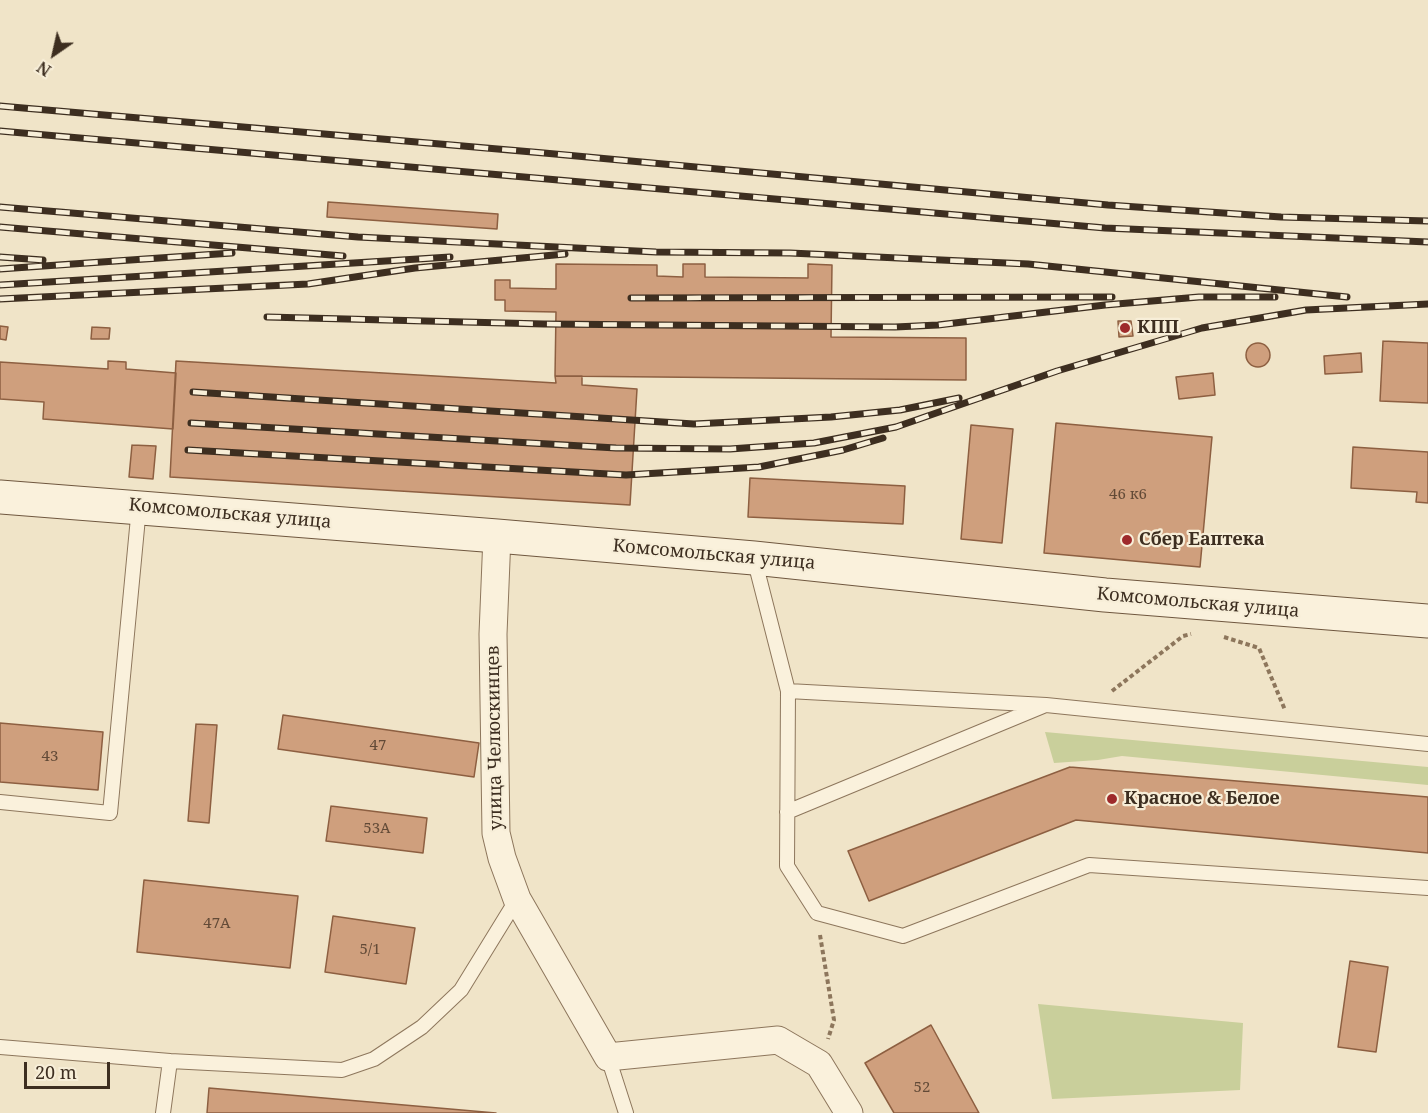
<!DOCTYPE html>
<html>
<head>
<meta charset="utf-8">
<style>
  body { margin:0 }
  #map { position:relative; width:1428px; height:1113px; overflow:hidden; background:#f0e4c8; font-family:"Noto Serif",serif }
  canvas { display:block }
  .north { position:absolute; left:24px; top:24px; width:60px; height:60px; -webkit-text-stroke:4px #f7eed8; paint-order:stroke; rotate:214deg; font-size:16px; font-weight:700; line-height:24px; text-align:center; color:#3d2e20 }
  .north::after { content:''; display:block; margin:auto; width:21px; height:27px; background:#3d2e20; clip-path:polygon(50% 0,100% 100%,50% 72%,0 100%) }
  .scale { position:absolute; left:24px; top:1062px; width:86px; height:27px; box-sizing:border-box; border:3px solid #3d2e20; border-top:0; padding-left:8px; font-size:18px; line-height:21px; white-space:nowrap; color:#3d2e20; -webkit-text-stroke:4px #f7eed8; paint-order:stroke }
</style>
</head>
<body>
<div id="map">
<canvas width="1428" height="1113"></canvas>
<div class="north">N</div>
<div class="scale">20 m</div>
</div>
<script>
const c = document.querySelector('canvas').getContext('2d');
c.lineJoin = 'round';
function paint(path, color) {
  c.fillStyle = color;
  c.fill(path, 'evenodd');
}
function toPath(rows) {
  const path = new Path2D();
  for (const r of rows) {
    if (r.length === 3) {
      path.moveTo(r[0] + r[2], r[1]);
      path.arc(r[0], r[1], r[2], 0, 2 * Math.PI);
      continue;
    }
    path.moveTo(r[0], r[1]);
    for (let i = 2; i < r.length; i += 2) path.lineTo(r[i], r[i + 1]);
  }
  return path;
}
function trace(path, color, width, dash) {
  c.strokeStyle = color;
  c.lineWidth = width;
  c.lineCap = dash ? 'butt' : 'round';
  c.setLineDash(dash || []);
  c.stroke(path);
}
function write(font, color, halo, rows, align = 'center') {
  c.font = font + ' "Noto Serif",serif';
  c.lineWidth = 4.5;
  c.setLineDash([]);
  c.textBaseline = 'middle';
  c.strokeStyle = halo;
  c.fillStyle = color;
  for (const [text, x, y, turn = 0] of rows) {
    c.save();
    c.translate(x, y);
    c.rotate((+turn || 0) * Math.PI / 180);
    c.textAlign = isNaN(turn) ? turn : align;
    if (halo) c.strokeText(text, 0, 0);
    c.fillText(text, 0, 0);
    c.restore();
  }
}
paint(toPath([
  [1045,732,1428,767,1428,785,1122,756,1098,760,1054,763],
  [1038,1004,1243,1023,1240,1090,1052,1099]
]), '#c9cf9b');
const building = toPath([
  [328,202,498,214,497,229,327,217,328,202],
  [556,264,657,265,657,276,683,277,683,264,705,264,705,277,808,278,808,264,832,265,831,337,966,338,966,380,555,376,556,312,505,311,505,300,495,300,495,280,510,280,510,288,556,289,556,264],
  [1118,321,1131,321,1133,336,1119,337,1118,321],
  [0,326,8,327,6,340,0,339,0,326],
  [92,327,110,328,109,339,91,339,92,327],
  [1383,341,1428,343,1428,403,1380,401,1383,341],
  [1258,355,12],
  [1361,353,1362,372,1325,374,1324,356,1361,353],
  [108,361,126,362,126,369,176,373,173,429,43,419,44,402,0,399,0,362,108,369,108,361],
  [176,361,556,383,555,376,582,376,582,385,637,389,630,505,170,477,176,361],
  [1213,373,1215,395,1179,399,1176,377,1213,373],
  [1056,423,1212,437,1200,567,1044,553,1056,423],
  [971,425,1013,429,1002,543,961,539,971,425],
  [132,445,156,446,153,479,129,477,132,445],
  [1353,447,1428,452,1428,503,1416,502,1417,492,1351,488,1353,447],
  [750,478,905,486,903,524,748,517,750,478],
  [283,715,479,743,474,777,278,749,283,715],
  [0,723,103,732,98,790,0,782,0,723],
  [196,724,217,725,209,823,188,821,196,724],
  [1070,767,1428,797,1428,853,1076,820,869,901,848,851,1070,767],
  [331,806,427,818,423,853,326,841,331,806],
  [144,880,298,896,290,968,137,952,144,880],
  [333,916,415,928,406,984,325,972,333,916],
  [1350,961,1388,967,1376,1052,1338,1047,1350,961],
  [931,1025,979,1113,894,1113,865,1063,931,1025],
  [209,1088,496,1113,207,1113,209,1088]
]);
paint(building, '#cf9f7d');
trace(building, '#8d5f41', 1.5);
const lane = toPath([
  [754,558,788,691,787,866,817,913,903,936,1089,865,1428,888],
  [788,691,1046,705,1428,744],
  [0,802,110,813,139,507],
  [787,812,1043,706],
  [0,1047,170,1061,163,1113],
  [608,1057,626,1113],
  [170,1061,342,1070,374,1059,422,1027,461,990,517,899]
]);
const street = toPath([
  [497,536,493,634,496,833,502,858,517,899,608,1057,778,1040,819,1064,849,1113]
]);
const secondary = toPath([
  [0,497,497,536,754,558,1105,595,1428,621]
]);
trace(lane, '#8d765c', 16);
trace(street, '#8d765c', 29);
trace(secondary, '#6f573f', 35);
trace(toPath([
  [1224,637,1259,648,1285,710],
  [1112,691,1183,636,1191,634],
  [820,935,834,1020,828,1039]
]), '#8d765c', 4, [4.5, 3]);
trace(lane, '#faf1dc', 14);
trace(street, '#faf1dc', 27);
trace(secondary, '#faf1dc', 33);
const rail = toPath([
  [0,106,544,153,1108,205,1281,217,1428,221],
  [0,131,1105,228,1428,242],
  [0,207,358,237,656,252,790,253,1028,264,1347,297],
  [0,227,343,256],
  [0,257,43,260],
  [0,269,232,253],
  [0,285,450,257],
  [631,298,1112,297],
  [0,299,308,284,415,268,565,254],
  [267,317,544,324,895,327,938,325,1105,305,1199,297,1275,297],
  [193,392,694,424,831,417,900,410,959,398],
  [191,423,616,448,730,449,814,443,896,427,1057,371,1202,328,1306,310,1428,304],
  [188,450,626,475,759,467,843,450,883,438]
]);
trace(rail, '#3d2e20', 7);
trace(rail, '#f7eed8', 4.5, [14]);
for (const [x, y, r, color] of [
  [1125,328,6,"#9e2a2b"],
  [1127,540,6,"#9e2a2b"],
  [1112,799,6,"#9e2a2b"]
]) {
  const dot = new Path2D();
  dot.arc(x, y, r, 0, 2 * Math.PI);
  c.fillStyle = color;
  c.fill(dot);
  trace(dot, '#f7eed8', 2);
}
write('15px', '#624a37', null, [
  ["46 к6",1128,495],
  ["47",378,746],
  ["43",50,757],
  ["53А",377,829],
  ["47А",217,924],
  ["5/1",370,950],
  ["52",922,1088]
]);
write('bold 18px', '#3d2e20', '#f7eed8', [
  ["КПП",1137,328],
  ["Сбер Еаптека",1139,540],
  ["Красное & Белое",1124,799]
], 'left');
write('18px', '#3d2e20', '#f7eed8', [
  ["Комсомольская улица",230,514,5],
  ["Комсомольская улица",714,555,5],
  ["Комсомольская улица",1198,603,5],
  ["улица Челюскинцев",495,738,-91]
]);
</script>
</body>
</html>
